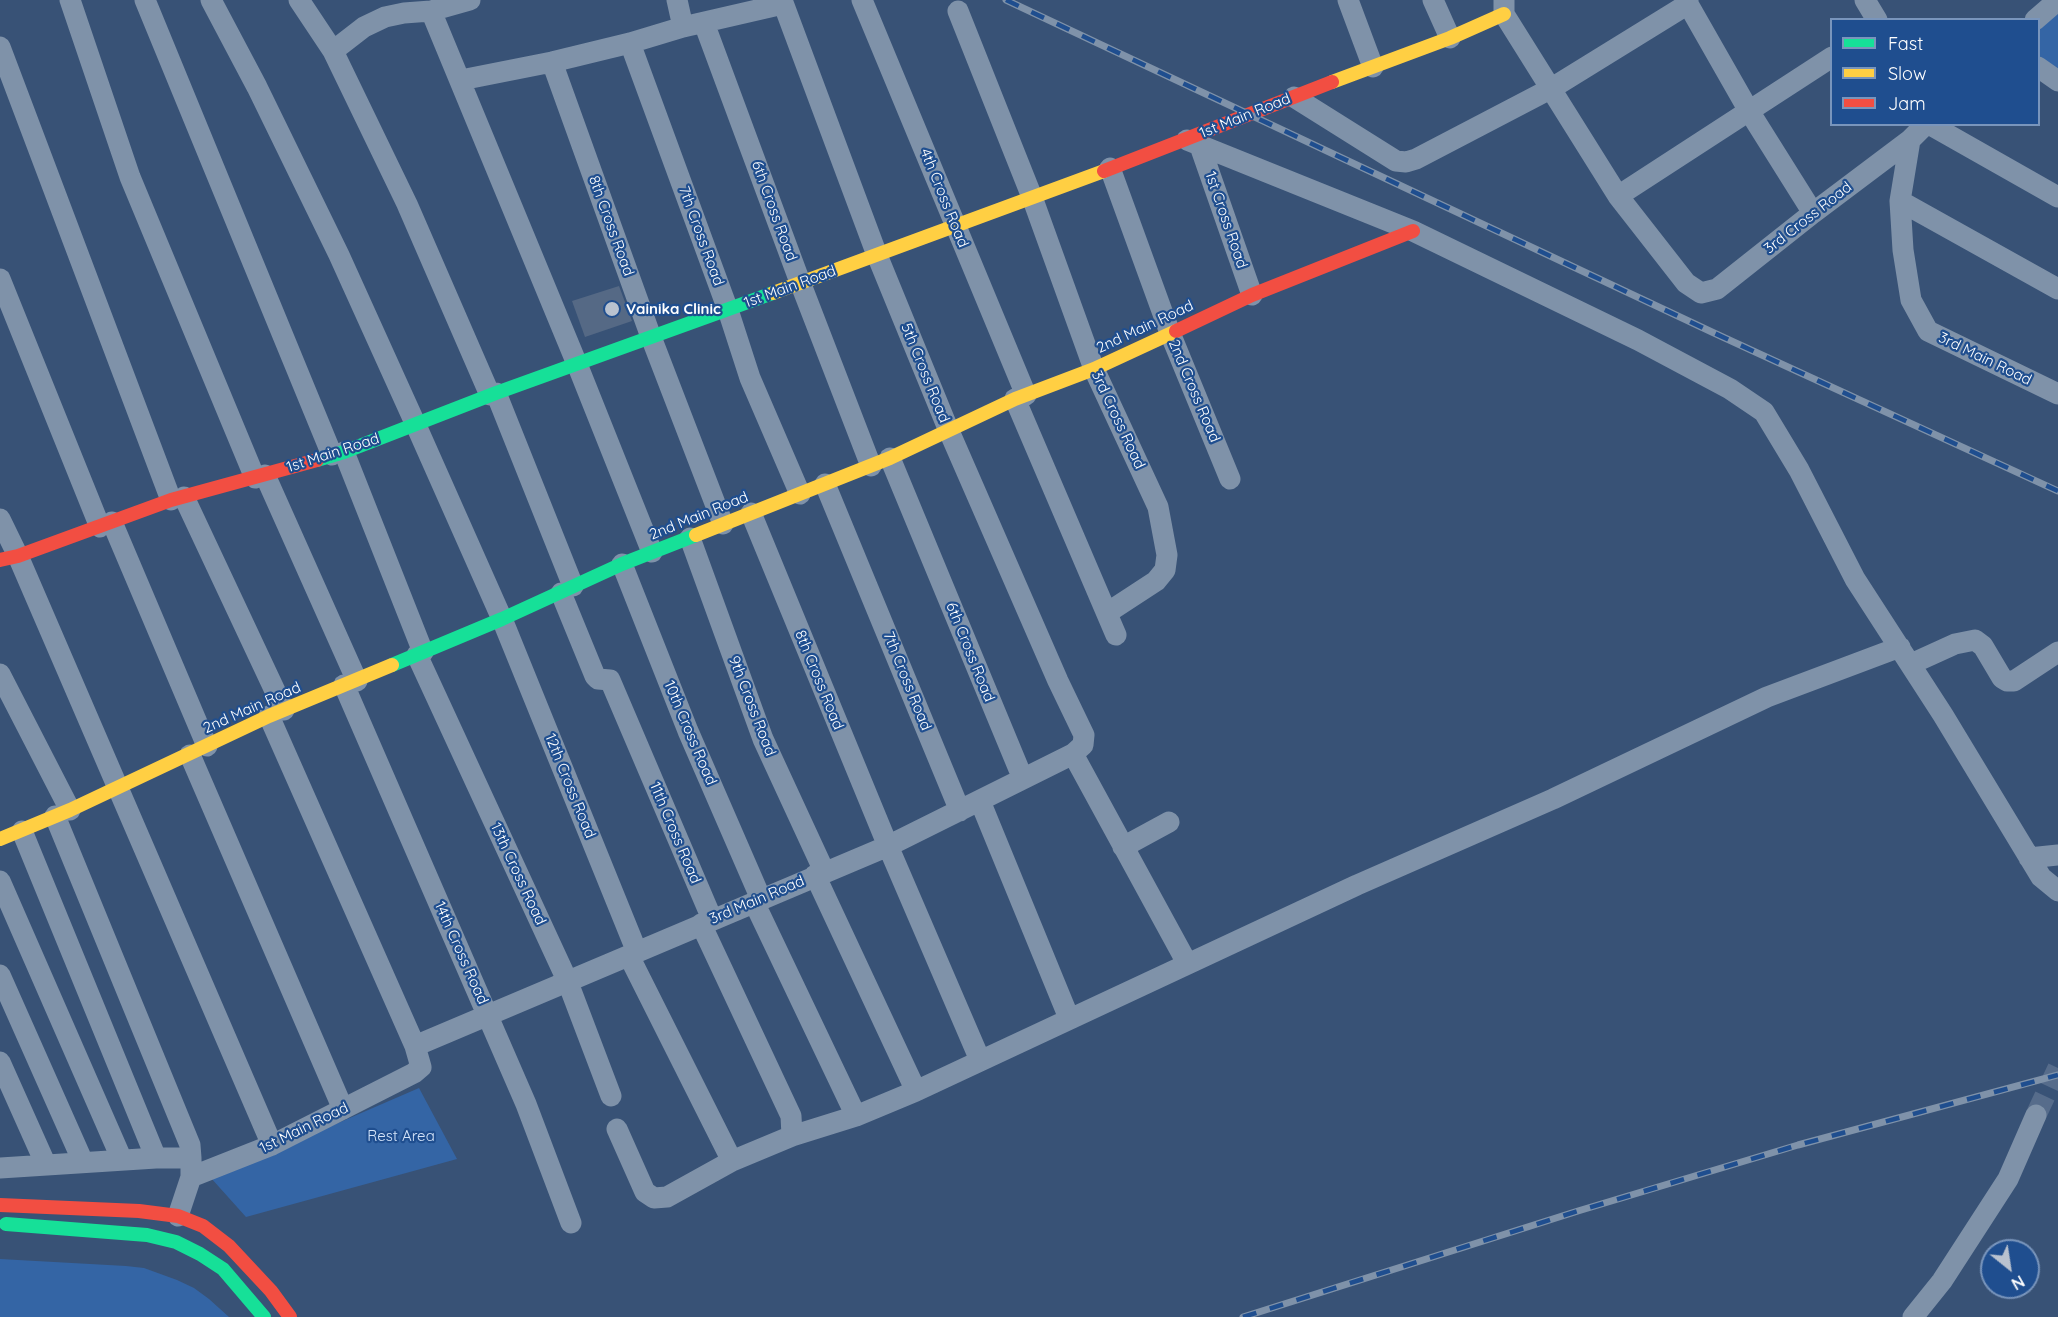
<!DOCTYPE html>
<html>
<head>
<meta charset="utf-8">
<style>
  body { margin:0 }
  #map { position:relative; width:2058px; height:1317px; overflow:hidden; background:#385276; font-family:Quicksand,sans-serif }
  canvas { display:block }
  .legend { position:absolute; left:1830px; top:18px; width:210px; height:108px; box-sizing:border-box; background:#1f4e8f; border:2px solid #7995bc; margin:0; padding:8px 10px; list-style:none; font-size:18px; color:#fff }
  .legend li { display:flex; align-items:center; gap:12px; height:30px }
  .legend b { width:30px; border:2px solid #7995bc }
  .north { position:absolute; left:1980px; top:1239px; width:60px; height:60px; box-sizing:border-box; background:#1f4e8f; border:2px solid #7995bc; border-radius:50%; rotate:150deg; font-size:16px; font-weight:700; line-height:24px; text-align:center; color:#fff }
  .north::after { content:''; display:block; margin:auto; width:21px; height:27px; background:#b9c2cf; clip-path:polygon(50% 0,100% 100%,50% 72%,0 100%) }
</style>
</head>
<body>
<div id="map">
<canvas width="2058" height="1317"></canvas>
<ul class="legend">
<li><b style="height:8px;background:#16e098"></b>Fast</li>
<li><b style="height:8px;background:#ffcf43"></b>Slow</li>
<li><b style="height:8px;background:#f24e42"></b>Jam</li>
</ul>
<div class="north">N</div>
</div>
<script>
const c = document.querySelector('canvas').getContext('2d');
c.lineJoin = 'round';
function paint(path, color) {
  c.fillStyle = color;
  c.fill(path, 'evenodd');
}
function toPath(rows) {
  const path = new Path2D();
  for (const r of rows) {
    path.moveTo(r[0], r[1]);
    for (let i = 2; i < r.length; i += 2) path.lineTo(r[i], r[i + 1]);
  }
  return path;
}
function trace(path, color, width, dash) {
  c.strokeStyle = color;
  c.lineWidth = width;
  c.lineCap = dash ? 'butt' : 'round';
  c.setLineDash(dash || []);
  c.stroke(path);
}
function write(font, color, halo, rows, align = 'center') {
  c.font = font + ' Quicksand,sans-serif';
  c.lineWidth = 4.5;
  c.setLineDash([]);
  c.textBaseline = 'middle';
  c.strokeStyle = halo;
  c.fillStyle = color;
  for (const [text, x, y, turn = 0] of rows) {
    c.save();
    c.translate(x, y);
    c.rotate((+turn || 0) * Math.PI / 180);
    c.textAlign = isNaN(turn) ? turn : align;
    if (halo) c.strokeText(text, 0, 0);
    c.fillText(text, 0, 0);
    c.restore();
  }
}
paint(toPath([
  [2058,0,2058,81,2039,67,2038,20],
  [419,1088,457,1159,246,1217,211,1178],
  [0,1259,126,1266,144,1268,177,1280,194,1288,209,1299,229,1317,0,1317]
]), '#3465a5');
paint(toPath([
  [619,286,632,321,585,337,572,301]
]), '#556985');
trace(toPath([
  [2036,1115,2058,1068]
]), '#566c8b', 21, [21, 10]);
trace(toPath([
  [70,0,130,177,255,478],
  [145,0,332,455],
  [211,0,257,87,339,255,415,423,502,619,637,952],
  [299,0,333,51,407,204,490,395],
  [677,0,683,27],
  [862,0,1026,395],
  [1348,0,1373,67],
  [1433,0,1450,38],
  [1504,0,1504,14,1618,196,1686,283,1701,293,1717,289,1813,213,1910,140,1926,124],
  [1688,0,1688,4,1749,111,1813,213],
  [1865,0,1877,20],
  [431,11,577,364,652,552],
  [958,11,1032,197,1094,369,1158,507,1167,555,1165,570,1156,581,1107,613],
  [2035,20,2058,0],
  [704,23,800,282,871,466],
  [630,43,728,310,750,378,800,494],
  [0,47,171,500],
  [333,51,364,27,385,17,404,13,431,11,470,0],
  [552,62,651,337,723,524],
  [2038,67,2058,81],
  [461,80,552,62,630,43,683,27,783,4],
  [1294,97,1396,161,1406,162,1416,159,1552,88,1688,4],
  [1929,124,2058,197],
  [1187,140,1413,231,1638,340,1730,389,1764,412,1799,470,1855,579,1943,715,2041,877,2058,891],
  [1910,140,1900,201,1903,250,1911,300,1928,331,2058,394],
  [1200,146,1252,295],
  [1110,168,1170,333,1230,479],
  [1618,196,1832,57],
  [1900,201,2058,289],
  [0,279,100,527],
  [496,393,573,586],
  [1015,399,1116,635],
  [344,452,423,652],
  [890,458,1023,779],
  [265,475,357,681],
  [825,484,960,811],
  [184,497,284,710],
  [751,513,888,846,980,1060],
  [0,519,18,556,272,1145],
  [112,522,207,746],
  [690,538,763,739,824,871],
  [622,564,688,731,761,899],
  [561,593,595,676,598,679,610,680,712,919],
  [417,655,567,980,611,1096],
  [1911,664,1955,644,1975,640,1983,646,2002,678,2007,681,2014,681,2058,652],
  [0,674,70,810],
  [344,685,526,1104,571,1223],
  [1073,754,1187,963],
  [190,755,343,1109],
  [980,801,1069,1018],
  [55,816,190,1145,191,1158],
  [22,831,156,1158],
  [1123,847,1169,822],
  [2029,858,2058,855],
  [815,875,916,1091],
  [0,881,122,1160],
  [754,902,856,1116],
  [701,924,791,1116,792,1136],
  [629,956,732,1161],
  [0,975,83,1162],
  [415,1046,888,846,1073,754,1083,745,1084,735,1058,681,949,431,877,255,782,0],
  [0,1062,46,1165],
  [617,1129,645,1192,654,1198,667,1197,732,1161,792,1136,856,1116,916,1091,1357,885,1553,799,1767,697,1900,647],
  [0,1168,156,1158,191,1158,191,1177,178,1216],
  [191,1177,272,1145,414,1073,421,1067,415,1046,269,716],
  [1913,1317,1942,1281,2008,1179,2036,1115]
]), '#7f92a9', 21);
trace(toPath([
  [317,460,344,452,496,393,773,293],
  [392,665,502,619,622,564,696,535],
  [6,1224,147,1235,176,1242,200,1254,223,1269,264,1317]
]), '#16e098', 14);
trace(toPath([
  [1332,82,1450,38,1504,14],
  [773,293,1104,171],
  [696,535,890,458,1015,399,1094,369,1176,331],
  [0,839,70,810,269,716,392,665]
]), '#ffcf43', 14);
trace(toPath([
  [1104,171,1332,82],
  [1176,331,1252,295,1413,231],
  [0,560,18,556,171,500,317,460],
  [0,1205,139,1211,178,1216,203,1226,229,1246,271,1291,290,1317]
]), '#f24e42', 14);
const rail = toPath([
  [1006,0,1714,333,2058,491],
  [1243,1317,1578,1211,1798,1145,2058,1075]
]);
trace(rail, '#7f92a9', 7);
trace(rail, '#1f4e8f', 4.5, [14]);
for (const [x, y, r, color] of [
  [612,309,8,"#b9c2cf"]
]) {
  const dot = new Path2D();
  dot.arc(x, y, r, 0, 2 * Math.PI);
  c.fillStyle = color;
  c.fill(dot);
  trace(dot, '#1f4e8f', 2);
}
write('15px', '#fff', '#1f4e8f', [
  ["1st Main Road",1245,116,-22],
  ["4th Cross Road",944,198,68],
  ["6th Cross Road",774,211,70],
  ["3rd Cross Road",1808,218,-38],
  ["1st Cross Road",1226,220,71],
  ["8th Cross Road",611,226,70],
  ["7th Cross Road",701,236,70],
  ["1st Main Road",790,287,-20],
  ["2nd Main Road",1145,327,-25],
  ["3rd Main Road",1985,359,26],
  ["5th Cross Road",925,373,68],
  ["2nd Cross Road",1194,391,67],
  ["3rd Cross Road",1118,420,65],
  ["1st Main Road",333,453,-18],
  ["2nd Main Road",699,516,-22],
  ["6th Cross Road",970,652,68],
  ["8th Cross Road",819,680,68],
  ["7th Cross Road",907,681,68],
  ["9th Cross Road",752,706,69],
  ["2nd Main Road",252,708,-24],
  ["10th Cross Road",690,733,67],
  ["12th Cross Road",570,786,68],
  ["11th Cross Road",675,833,67],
  ["13th Cross Road",518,874,65],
  ["3rd Main Road",757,900,-23],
  ["14th Cross Road",461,953,66],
  ["1st Main Road",304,1128,-26]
]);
write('bold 15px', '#fff', '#1f4e8f', [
  ["Vainika Clinic",626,309]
], 'left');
write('15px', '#d4e4f9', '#1f4e8f', [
  ["Rest Area",401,1136]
]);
</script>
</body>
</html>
